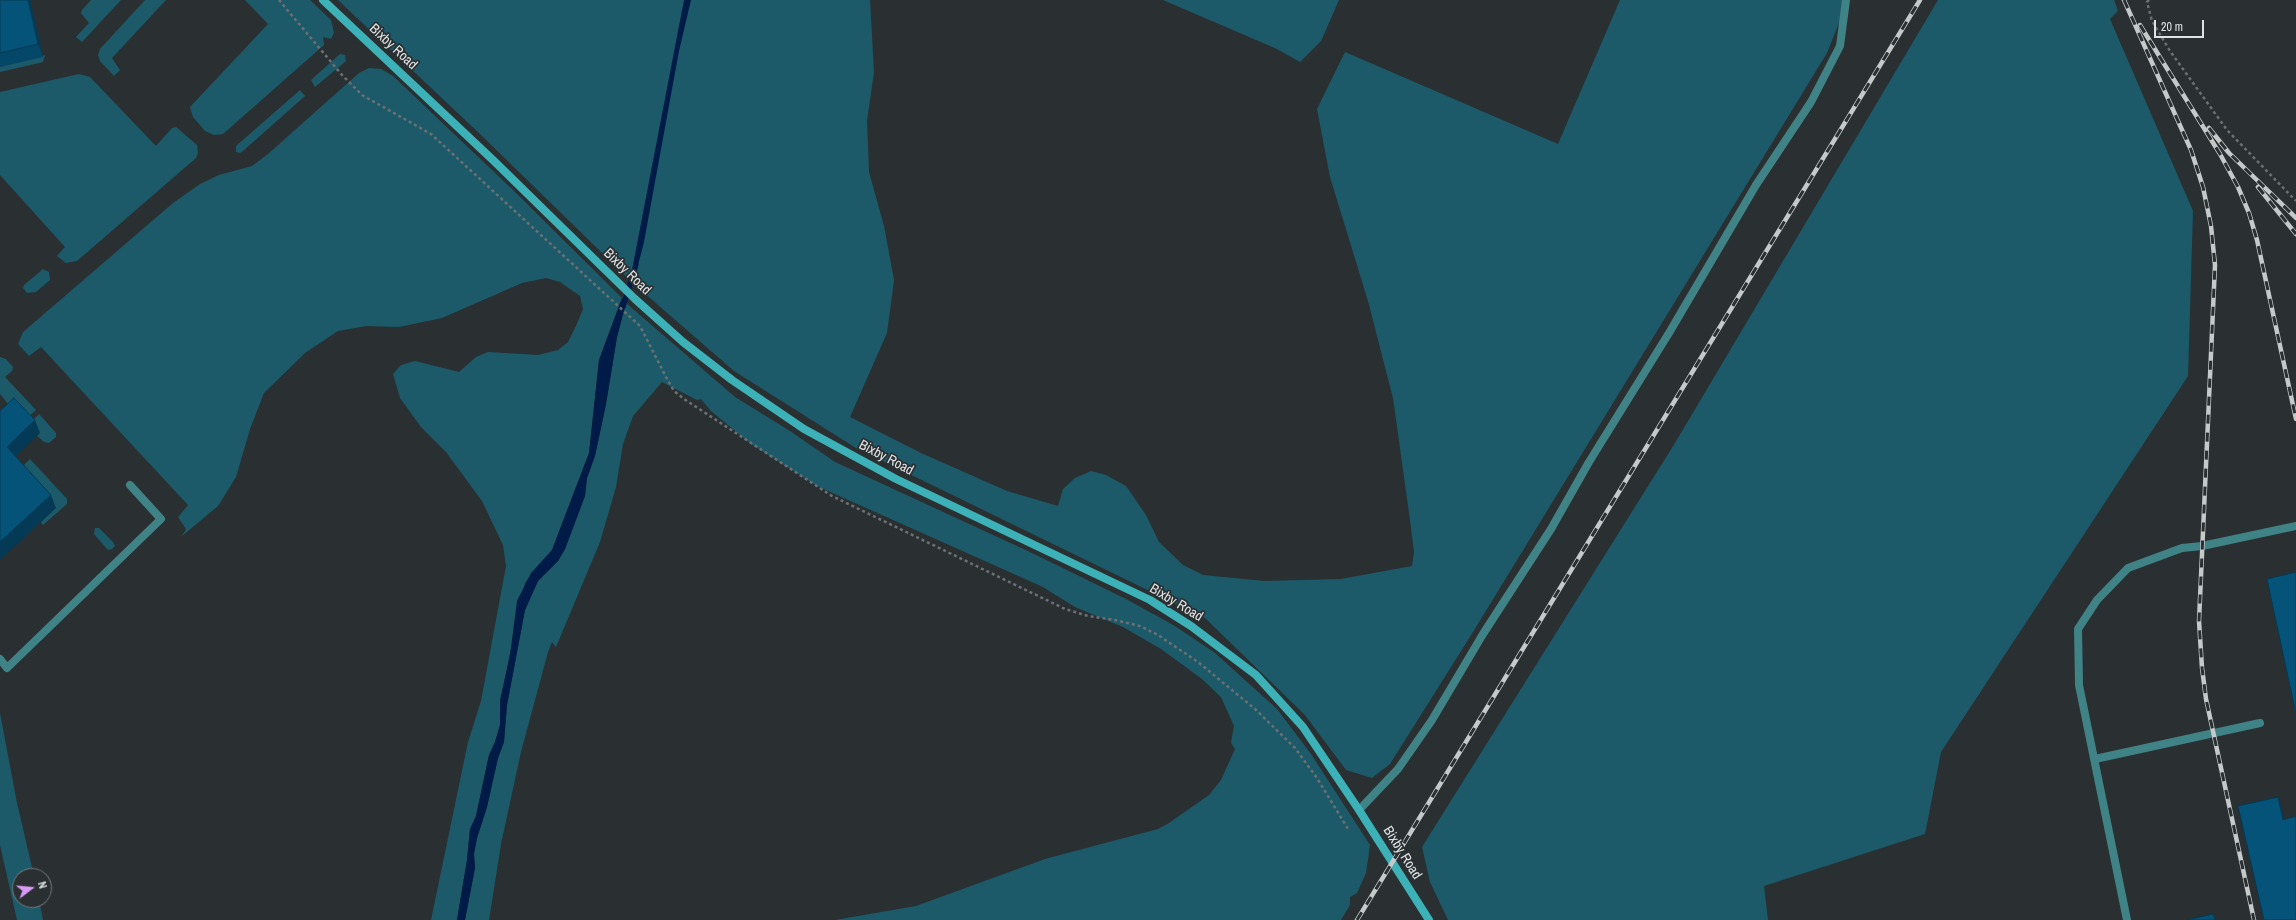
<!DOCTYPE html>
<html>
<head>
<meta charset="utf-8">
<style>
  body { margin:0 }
  #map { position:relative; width:2296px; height:920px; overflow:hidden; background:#2a3032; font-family:"Archivo Narrow",sans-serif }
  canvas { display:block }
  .north { position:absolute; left:12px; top:868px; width:40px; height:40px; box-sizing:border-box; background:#2a3032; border:1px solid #737879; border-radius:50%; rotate:74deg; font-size:11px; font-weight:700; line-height:16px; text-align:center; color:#e0e3e4 }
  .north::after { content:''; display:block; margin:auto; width:14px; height:18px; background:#d99af7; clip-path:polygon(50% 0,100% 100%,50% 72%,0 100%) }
  .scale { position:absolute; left:2154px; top:20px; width:50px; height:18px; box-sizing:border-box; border:2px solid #e0e3e4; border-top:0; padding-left:5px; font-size:12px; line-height:14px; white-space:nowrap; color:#e0e3e4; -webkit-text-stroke:3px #2a3032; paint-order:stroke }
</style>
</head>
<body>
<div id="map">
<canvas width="2296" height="920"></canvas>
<div class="north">N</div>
<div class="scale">20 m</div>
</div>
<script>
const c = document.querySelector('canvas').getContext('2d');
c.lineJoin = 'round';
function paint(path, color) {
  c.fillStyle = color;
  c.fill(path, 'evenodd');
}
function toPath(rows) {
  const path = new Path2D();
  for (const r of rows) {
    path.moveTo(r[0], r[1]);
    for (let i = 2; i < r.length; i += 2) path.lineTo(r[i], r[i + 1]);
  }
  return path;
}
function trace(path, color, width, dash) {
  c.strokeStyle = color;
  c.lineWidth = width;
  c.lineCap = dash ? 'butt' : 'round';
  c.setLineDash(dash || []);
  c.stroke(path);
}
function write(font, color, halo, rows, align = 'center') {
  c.font = font + ' "Archivo Narrow",sans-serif';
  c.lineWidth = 3.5;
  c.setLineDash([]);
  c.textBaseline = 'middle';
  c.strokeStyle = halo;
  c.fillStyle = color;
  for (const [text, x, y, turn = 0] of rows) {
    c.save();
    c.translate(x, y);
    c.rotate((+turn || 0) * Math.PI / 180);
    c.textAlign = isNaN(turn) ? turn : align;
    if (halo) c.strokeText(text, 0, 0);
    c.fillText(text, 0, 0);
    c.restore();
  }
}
paint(toPath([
  [91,0,121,0,82,42,76,37,89,23,81,13,82,10],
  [145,0,166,0,112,58,120,70,114,76,100,61,98,55,100,49],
  [245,0,310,0,331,20,334,33,331,39,323,37,324,45,223,134,214,135,205,131,193,117,190,107,268,24],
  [338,0,870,0,874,72,867,121,869,172,884,226,894,280,887,333,850,417,921,453,1007,491,1058,506,1063,489,1075,478,1091,471,1106,475,1126,486,1146,515,1159,542,1183,565,1203,575,1264,581,1341,579,1412,566,1414,552,1410,520,1393,398,1368,301,1330,177,1317,109,1345,52,1558,144,1620,0,1848,0,1827,53,1473,632,1390,764,1372,778,1346,770,1305,715,1205,618,856,448,734,371,635,285,481,135],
  [1163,0,1339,0,1321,41,1300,62,1277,49],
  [1938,0,2114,0,2118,11,2110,19,2193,211,2188,376,1941,752,1925,834,1764,886,1768,920,1448,920,1430,882,1422,847,1675,443],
  [340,54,345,55,346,61,315,87,311,80],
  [45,55,43,62,0,72,0,67],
  [369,68,381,69,393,76,513,190,622,298,599,360,589,453,552,550,525,583,500,701,500,725,495,742,489,755,476,816,470,829,467,860,457,920,431,920,468,742,481,701,506,566,503,545,482,501,446,452,421,427,400,398,393,374,401,365,415,361,459,372,476,357,488,352,538,355,558,350,568,342,576,326,583,309,580,296,560,282,546,278,522,283,442,318,399,327,366,326,338,331,305,353,264,393,250,429,236,477,218,506,182,536,186,529,178,517,188,505,41,347,29,356,18,344,23,332,173,203,200,184,219,175,252,166,268,154,359,73],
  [79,74,90,77,156,146,172,128,176,127,197,145,198,153,196,158,77,261,66,263,57,256,65,247,0,175,0,92],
  [300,90,305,96,243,151,240,153,236,152,236,146],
  [43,269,49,272,50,280,36,292,27,293,23,288,24,285],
  [626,303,735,397,790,431,835,462,1032,553,1126,599,1175,626,1215,653,1277,709,1311,754,1370,845,1366,873,1357,893,1350,897,1350,905,1341,920,835,920,916,906,1045,859,1158,829,1169,823,1209,795,1221,780,1235,749,1231,743,1234,726,1221,697,1202,679,1161,649,1123,627,1075,607,1043,587,817,486,751,444,711,411,701,399,697,400,662,382,633,416,623,444,616,487,600,542,556,647,552,642,548,652,521,752,501,844,489,920,465,920,475,868,474,854,477,838,487,807,498,758,504,742,507,705,525,610,538,581,558,561,565,549,585,496,587,478,595,456,606,404,617,337],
  [0,357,6,359,13,367,12,371,5,377,36,410,26,419,16,414,0,394],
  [39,414,56,433,56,437,49,443,44,442,37,436,39,434,30,423],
  [30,459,67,499,67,504,43,525,41,522,55,508,20,469],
  [95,528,99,528,113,542,115,546,112,549,108,550,94,534],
  [0,713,17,803,34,876,20,876,20,900,39,900,43,920,17,920,0,845]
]), '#1c5a6a');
paint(toPath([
  [684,0,691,0,679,51,644,242,636,273,632,270],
  [622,298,626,303,617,337,606,404,595,456,587,478,585,496,565,549,558,561,538,581,525,610,507,705,504,742,498,758,487,807,477,838,474,854,475,868,465,920,457,920,467,860,470,829,476,816,489,755,495,742,500,725,500,701,510,655,517,601,531,573,552,550,589,453,599,360]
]), '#001b47');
trace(toPath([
  [623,307,636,265]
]), '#001b47', 5);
trace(toPath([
  [279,0,342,75,362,95,431,134,640,326,666,377,674,391,684,399,832,496,1065,609,1088,616,1115,620,1140,626,1158,635,1198,662,1255,709,1295,748,1317,778,1348,829],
  [2149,0,2147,2,2152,21,2170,51,2227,130,2296,201]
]), '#6c7072', 2.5, [3, 3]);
trace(toPath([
  [0,659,7,668,161,519,130,485],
  [2095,759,2260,723],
  [1359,810,1398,769,1432,720,1483,634,1551,529,1589,462,1669,333,1756,185,1811,102,1840,46,1846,0],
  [2127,920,2079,685,2078,629,2097,600,2128,568,2182,548,2202,546,2296,526]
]), '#408387', 8);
trace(toPath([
  [323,0,494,161,635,299,683,342,732,380,804,429,896,479,1150,600,1191,626,1256,675,1303,727,1359,810,1429,920]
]), '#3cb2b8', 8);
const rail = toPath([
  [2124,0,2191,150,2203,187,2211,226,2215,265,2199,621,2202,668,2206,699,2254,920],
  [2140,25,2220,154,2238,187,2249,213,2257,240,2296,419],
  [2209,128,2229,153,2296,218],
  [2258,187,2296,234],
  [1357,920,1920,0]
]);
trace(rail, '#c5c9ca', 4.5);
trace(rail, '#2a3032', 3, [9]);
paint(toPath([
  [0,0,30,0,43,57,0,67]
]), '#044768');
paint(toPath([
  [28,0,30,0,43,57,38,44],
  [35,420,40,433,12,460,7,447],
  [51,495,56,508,0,560,0,542],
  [2278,797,2282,810,2287,833,2283,820]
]), '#043a55');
const building = toPath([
  [0,0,28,0,38,44,0,53,0,0],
  [14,398,35,420,7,447,51,495,0,542,0,411,14,398],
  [2296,572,2296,714,2267,579,2296,572],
  [2278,797,2283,820,2296,816,2296,920,2264,920,2238,806,2278,797],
  [2213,914,2215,920,2187,920,2213,914]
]);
paint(building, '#055379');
trace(building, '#043a55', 1);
write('14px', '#e0e3e4', '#2a3032', [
  ["Bixby Road",393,47,43],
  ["Bixby Road",627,272,44],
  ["Bixby Road",886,458,28],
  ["Bixby Road",1176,603,31],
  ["Bixby Road",1402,853,58]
]);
</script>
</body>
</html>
